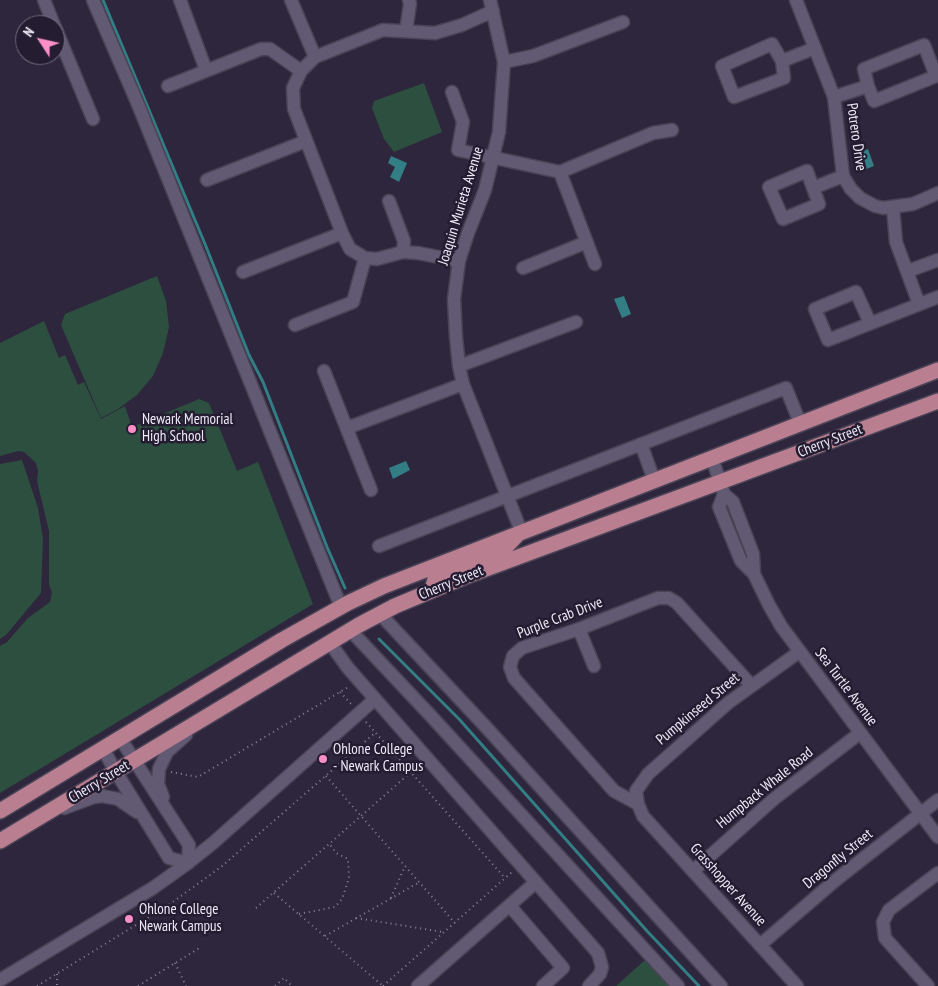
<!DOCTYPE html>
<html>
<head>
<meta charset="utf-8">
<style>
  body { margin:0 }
  #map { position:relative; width:938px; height:986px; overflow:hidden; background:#2e263c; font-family:"PT Sans Narrow",sans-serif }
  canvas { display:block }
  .north { position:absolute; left:15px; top:15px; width:50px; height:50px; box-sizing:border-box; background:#241d32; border:1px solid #746f81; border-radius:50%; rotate:305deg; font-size:14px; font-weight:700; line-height:20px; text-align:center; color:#ede9f7 }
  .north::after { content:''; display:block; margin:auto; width:18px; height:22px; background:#fa8fc8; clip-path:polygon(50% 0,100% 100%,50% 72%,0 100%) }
</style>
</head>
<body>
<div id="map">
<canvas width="938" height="986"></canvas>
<div class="north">N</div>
</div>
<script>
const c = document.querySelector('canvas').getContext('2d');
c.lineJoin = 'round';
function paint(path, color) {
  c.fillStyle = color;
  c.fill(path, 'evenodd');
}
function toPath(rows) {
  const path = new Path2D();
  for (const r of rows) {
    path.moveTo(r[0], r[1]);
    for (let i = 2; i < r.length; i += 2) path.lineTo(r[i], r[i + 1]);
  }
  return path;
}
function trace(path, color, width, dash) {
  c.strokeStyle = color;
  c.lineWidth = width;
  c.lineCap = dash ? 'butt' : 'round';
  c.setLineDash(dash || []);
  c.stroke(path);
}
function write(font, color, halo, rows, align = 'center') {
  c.font = font + ' "PT Sans Narrow",sans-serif';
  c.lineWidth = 5;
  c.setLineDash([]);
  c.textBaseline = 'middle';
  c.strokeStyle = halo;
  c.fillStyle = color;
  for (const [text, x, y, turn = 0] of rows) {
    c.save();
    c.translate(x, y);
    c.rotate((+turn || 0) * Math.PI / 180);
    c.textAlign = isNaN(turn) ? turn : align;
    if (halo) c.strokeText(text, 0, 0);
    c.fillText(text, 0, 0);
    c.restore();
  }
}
paint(toPath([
  [424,83,442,132,394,152,384,139,372,108,374,101],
  [157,276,166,301,169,327,163,353,153,376,137,395,118,409,101,418,61,325,65,314],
  [44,321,59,358,65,355,78,385,84,382,101,419,125,406,132,427,199,399,209,403,237,471,258,462,313,604,0,793,0,646,7,642,28,618,50,602,52,593,49,584,49,531,37,481,38,471,36,463,24,452,18,451,0,456,0,343],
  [22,460,38,508,43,539,41,593,6,635,0,639,0,464],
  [645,960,669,986,616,986]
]), '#2d4f3f');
paint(toPath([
  [868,149,874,166,864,170,861,165,863,161,861,157,862,151],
  [391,156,407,163,399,182,390,177,395,167,388,163],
  [624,296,631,314,622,318,614,299],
  [406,461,410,470,393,479,389,468]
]), '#327e84');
trace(toPath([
  [103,0,205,244,249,355,263,382,327,547,345,588],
  [379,639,459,719,647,931,699,986]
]), '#327e84', 3);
const minor = toPath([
  [44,0,54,25],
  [93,0,137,102,341,607],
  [180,0,206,70],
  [291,0,315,57],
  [490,0,504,62,499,132,485,190,468,233,459,261,454,299,456,337,459,366,463,384,521,531],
  [796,0,834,97,843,176,851,189,860,198,875,206,883,208,913,204,938,193],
  [55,27,93,119],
  [406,31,410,4,409,0],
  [782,61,772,44,722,66,734,97,784,78,782,61,815,48],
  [504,62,533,56,623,22],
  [168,86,261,49,270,49,301,71],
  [452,92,463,122,458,150,560,172,653,133,672,130],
  [834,97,868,86,874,101,936,76,924,45,864,69,868,86],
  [560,172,595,264],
  [207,180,306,141],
  [813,188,819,204,783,219,769,187,807,171,813,188,843,176],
  [389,201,404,241,403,252],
  [893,208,896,242,919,304],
  [459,261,418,253,403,252,377,259,365,258,350,249,342,233,294,109,293,88,301,71,315,57,383,30,435,33,462,25,493,11],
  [523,268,587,242],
  [908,271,938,260],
  [243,272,342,233],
  [870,323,856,292,815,309,828,340,938,297],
  [295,325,353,302,365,258],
  [459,366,576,322],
  [324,371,371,490],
  [347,428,463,384],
  [641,444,654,480],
  [712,458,724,494,733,502,753,554,754,574],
  [724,494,719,507,741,561,754,574,769,605,781,626,938,837],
  [379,546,786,388,800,423],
  [380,614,485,726,721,986],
  [579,629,594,666],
  [351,631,431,716,678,986],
  [330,643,348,668,598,953,602,967,600,974,589,986],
  [120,738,189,845,188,863],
  [103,749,116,772,169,858,188,863],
  [163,797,158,784,159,769,167,752,186,735],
  [638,804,614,791,514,678,510,667,513,656,522,648,579,629,658,598,669,598,677,603,751,685],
  [64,808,94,797,102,796,118,799,137,812],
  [693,871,775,798,860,733],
  [510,906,563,968,543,986],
  [760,945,837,879,938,800],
  [0,980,153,888,188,863,213,843,375,699],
  [418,986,536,882],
  [797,986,643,816,638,804,636,791,648,774,728,703,799,652],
  [928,986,885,938,883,922,889,910,938,873]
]);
const major = toPath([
  [432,590,435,579,439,575,503,550,518,534],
  [0,811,282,640,348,603,384,586,938,370],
  [0,841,359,625,395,606,467,576,938,401]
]);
trace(minor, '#4a4356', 15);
trace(major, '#4a4356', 18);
trace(toPath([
  [340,692,352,705],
  [366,722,505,878],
  [171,772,198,777,350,686],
  [326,776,455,923],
  [274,893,383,986],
  [391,898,405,866],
  [256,908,418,766],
  [299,914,335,907,342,899,349,878,348,859,336,853,329,843],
  [356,918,443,932],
  [325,936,418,883],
  [175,963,186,986],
  [57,974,57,986],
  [37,986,170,904,221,867,376,732],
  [138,986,201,947],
  [275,986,284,978,292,986],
  [383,986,512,872]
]), '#898395', 2, [1, 4]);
trace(minor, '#625972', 12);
trace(major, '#b97f91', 15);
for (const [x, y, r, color] of [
  [132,429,5,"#fa8fc8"],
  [323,759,5,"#fa8fc8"],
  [129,919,5,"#fa8fc8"]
]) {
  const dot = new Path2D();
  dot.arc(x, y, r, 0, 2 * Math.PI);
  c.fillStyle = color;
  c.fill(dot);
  trace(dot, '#241d32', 2);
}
write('15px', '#ede9f7', '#241d32', [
  ["Potrero Drive",856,137,82],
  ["Joaquin Murieta Avenue",461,206,-73],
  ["Cherry Street",830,441,-21],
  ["Cherry Street",451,583,-22],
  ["Purple Crab Drive",560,618,-21],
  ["Sea Turtle Avenue",846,687,53],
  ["Pumpkinseed Street",698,709,-40],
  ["Cherry Street",99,782,-31],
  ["Humpback Whale Road",765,788,-39],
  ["Dragonfly Street",838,859,-39],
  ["Grasshopper Avenue",728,885,48]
]);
write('15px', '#ede9f7', '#241d32', [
  ["Newark Memorial",142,420],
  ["High School",142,437],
  ["Ohlone College",333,750],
  ["- Newark Campus",333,767],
  ["Ohlone College",139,910],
  ["Newark Campus",139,927]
], 'left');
</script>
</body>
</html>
